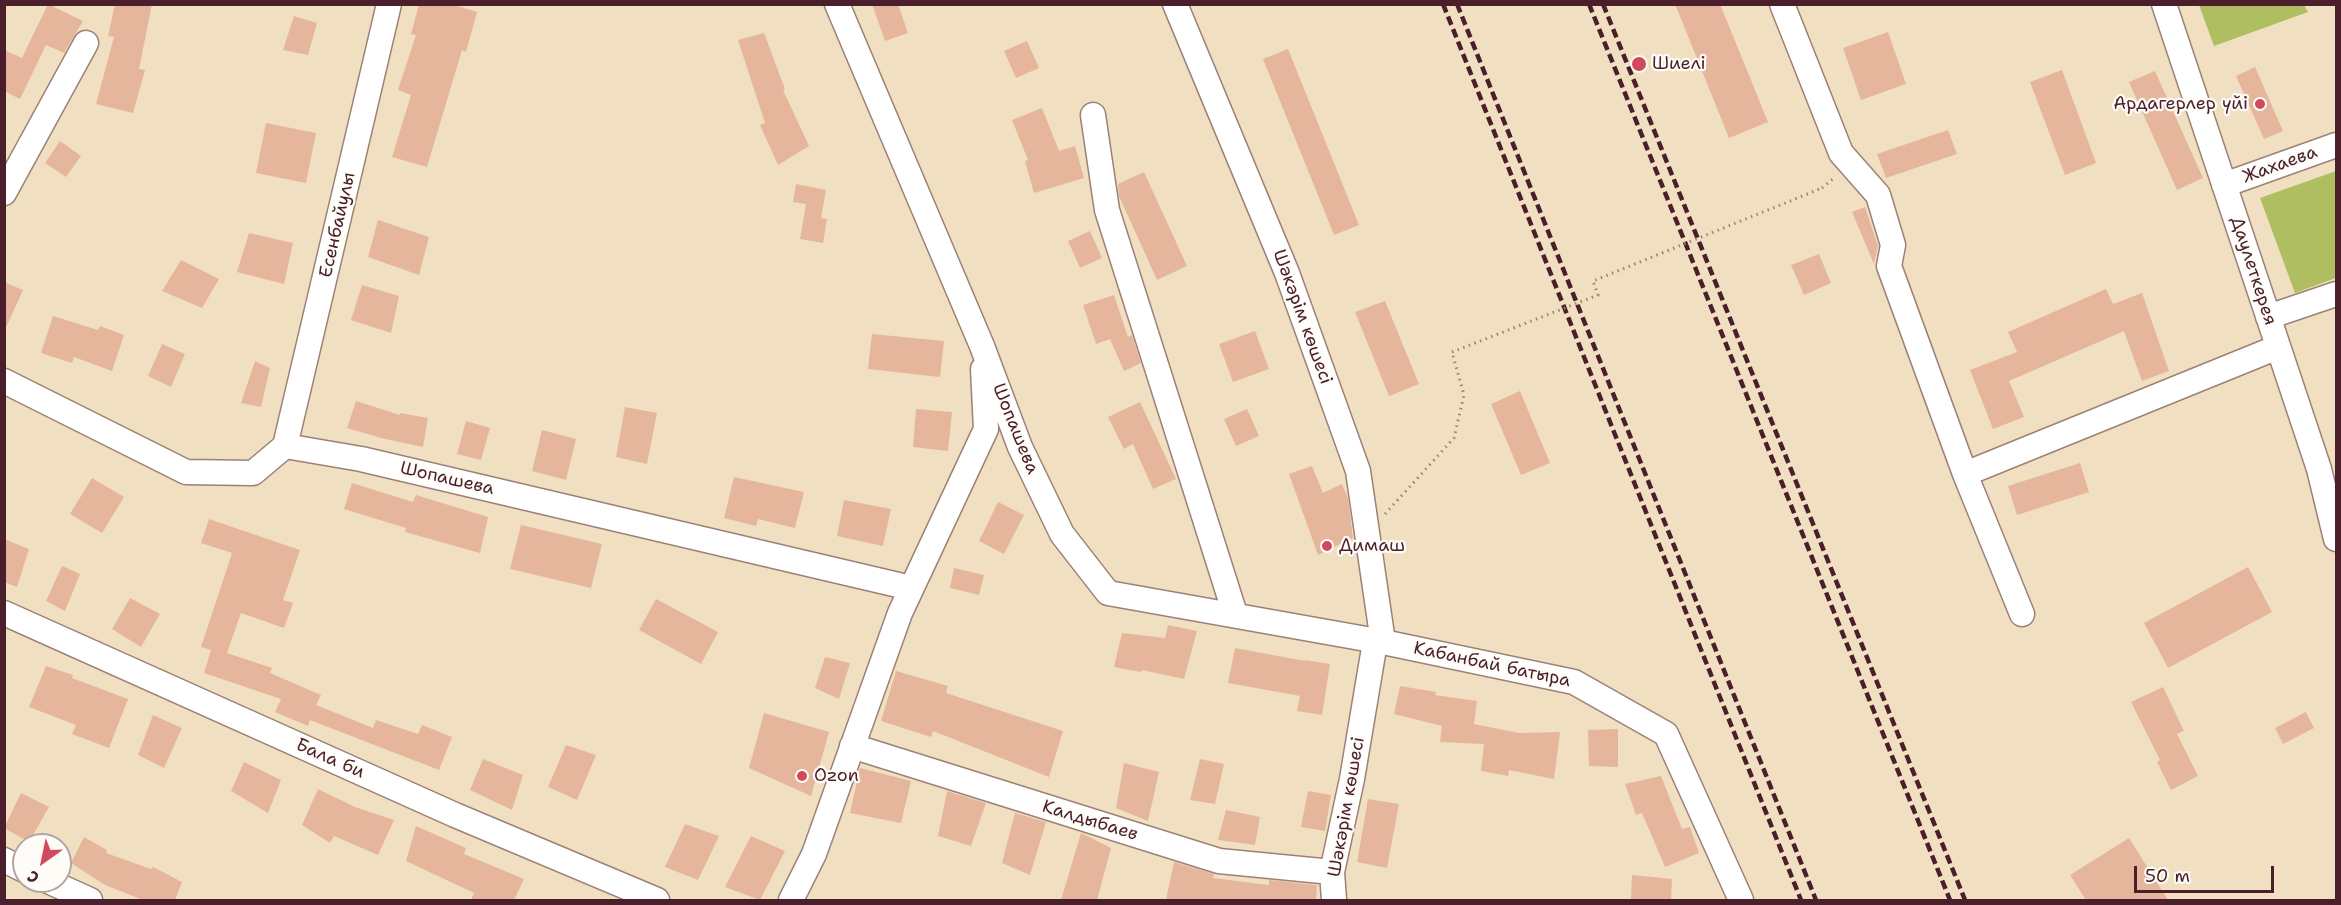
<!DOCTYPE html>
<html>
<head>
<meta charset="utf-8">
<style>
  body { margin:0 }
  #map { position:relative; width:2341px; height:905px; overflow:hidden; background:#f0e0c1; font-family:"Shantell Sans",sans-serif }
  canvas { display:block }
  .frame { position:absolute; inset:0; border:6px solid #4a1f2b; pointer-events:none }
  .north { position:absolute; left:12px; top:833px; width:60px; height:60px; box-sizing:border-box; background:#fdfcf7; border:2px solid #b5a4a5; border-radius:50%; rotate:213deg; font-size:16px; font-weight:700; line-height:24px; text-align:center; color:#4a1f2b }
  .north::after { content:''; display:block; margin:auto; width:21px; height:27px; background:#d1495b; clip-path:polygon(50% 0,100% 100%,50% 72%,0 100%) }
  .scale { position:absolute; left:2134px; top:866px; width:140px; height:27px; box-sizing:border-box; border:3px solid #4a1f2b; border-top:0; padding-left:8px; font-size:18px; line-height:21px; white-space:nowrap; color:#4a1f2b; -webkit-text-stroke:4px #fdfcf7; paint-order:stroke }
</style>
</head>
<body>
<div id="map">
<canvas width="2341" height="905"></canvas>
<div class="frame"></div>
<div class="north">С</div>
<div class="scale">50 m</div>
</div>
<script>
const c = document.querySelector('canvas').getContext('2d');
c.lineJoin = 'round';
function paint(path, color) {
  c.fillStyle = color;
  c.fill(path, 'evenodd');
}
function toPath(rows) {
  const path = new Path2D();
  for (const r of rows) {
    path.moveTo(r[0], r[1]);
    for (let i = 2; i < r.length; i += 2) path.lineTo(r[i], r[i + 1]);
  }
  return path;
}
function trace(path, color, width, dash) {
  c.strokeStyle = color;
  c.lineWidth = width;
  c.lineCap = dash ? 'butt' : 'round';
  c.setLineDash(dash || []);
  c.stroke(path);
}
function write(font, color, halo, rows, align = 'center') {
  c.font = font + ' "Shantell Sans",sans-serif';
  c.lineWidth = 4.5;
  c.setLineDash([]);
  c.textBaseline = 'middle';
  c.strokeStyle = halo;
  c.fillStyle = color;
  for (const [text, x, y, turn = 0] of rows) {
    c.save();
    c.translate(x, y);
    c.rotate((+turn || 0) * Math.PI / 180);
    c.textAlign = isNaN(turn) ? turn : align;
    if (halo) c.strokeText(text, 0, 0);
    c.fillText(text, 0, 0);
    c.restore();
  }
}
paint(toPath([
  [2199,5,2304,5,2308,12,2214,46],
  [2336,171,2336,278,2295,293,2260,198]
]), '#aebe61');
paint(toPath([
  [48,4,83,21,64,53,46,45,20,99,4,91,4,50,22,58],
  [115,4,152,4,139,69,145,70,133,113,96,104,114,37,108,36],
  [419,4,451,4,477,12,466,52,462,50,427,167,392,157,411,95,398,90,416,35,411,34],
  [872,4,898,4,908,33,885,41],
  [1675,4,1720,4,1768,122,1729,138],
  [294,16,317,23,308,55,283,50],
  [1888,32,1906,84,1861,100,1843,48],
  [764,33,785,89,783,90,809,146,778,165,760,125,765,123,738,40],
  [1027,41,1039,68,1016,78,1004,51],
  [1288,49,1359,225,1334,235,1263,59],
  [2255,67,2283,131,2264,139,2236,76],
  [2062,70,2096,163,2065,175,2030,82],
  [2155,71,2203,178,2177,190,2129,82],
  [1042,108,1059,151,1075,146,1084,178,1034,193,1025,161,1028,160,1012,120],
  [266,123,316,133,306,183,256,173],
  [1948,130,1957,154,1886,178,1877,154],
  [60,141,81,156,66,177,45,163],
  [1144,172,1187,266,1157,280,1119,196,1118,184],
  [796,184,826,190,821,218,827,219,823,243,800,239,806,204,793,202],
  [1865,207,1878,246,1874,264,1852,212],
  [378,220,429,237,419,275,368,257],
  [1090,231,1102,258,1080,268,1068,241],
  [249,233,293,243,284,284,237,272],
  [1819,254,1831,283,1804,295,1791,265],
  [181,260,219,279,202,308,162,291],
  [4,282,23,290,4,332],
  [362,285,399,296,391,333,351,320],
  [2106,289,2113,304,2142,293,2169,371,2142,381,2124,331,2009,381,2024,417,1993,429,1970,370,2017,352,2008,332],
  [1114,295,1128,337,1132,335,1141,363,1124,371,1110,339,1096,344,1083,305],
  [1385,301,1419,384,1389,396,1355,312],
  [53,316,98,330,100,326,124,335,112,371,74,357,72,363,41,353],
  [1255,331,1269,369,1233,382,1219,344],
  [872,334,944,341,940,377,868,369],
  [162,344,185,354,171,387,148,376],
  [255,361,270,368,261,407,241,403],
  [1520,391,1550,463,1521,475,1491,404],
  [356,401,400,415,400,413,428,418,423,447,381,438,347,428],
  [1140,402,1176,479,1153,489,1133,444,1124,449,1108,417],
  [625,407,657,413,647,464,616,457],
  [916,409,952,412,948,451,913,447],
  [1247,409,1259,436,1236,446,1224,419],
  [466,421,490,428,481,460,457,454],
  [542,430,576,439,566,480,532,471],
  [2080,463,2089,492,2017,515,2008,486],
  [1312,466,1323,493,1342,484,1348,498,1353,538,1318,555,1289,474],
  [734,477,804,492,795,528,758,519,756,526,724,518],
  [92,478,124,497,102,533,70,514],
  [352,483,413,502,416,495,488,517,480,553,405,532,406,528,344,509],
  [844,500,891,509,883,546,837,536],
  [998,502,1024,515,1004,554,979,541],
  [209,519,300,550,283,600,293,603,284,628,241,613,227,653,272,668,270,673,321,695,316,705,373,728,376,720,418,734,422,725,452,737,439,770,310,720,308,726,275,712,281,699,204,673,211,650,201,647,232,553,201,543],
  [521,525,602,544,591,588,510,569],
  [4,539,29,549,17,587,4,582],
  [62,566,80,574,65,611,46,601],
  [2248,567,2272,612,2168,668,2144,623],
  [954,568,984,575,979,595,950,588],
  [130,598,160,614,141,647,112,629],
  [656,599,718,632,701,664,639,630],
  [1168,625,1197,631,1184,679,1142,670,1141,672,1114,667,1122,633,1165,638],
  [1235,648,1305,661,1305,660,1330,664,1322,715,1297,711,1300,696,1228,683],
  [825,657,850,663,839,699,815,688],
  [46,666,73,675,72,678,128,699,109,748,72,734,76,725,29,707],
  [896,671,948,686,946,693,1063,731,1049,777,933,731,931,737,881,721],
  [1400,686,1436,692,1435,695,1477,701,1474,724,1519,733,1560,732,1554,779,1509,770,1508,776,1481,771,1484,744,1440,742,1442,726,1394,714],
  [2163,687,2184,731,2177,734,2198,776,2171,790,2157,762,2160,760,2131,702],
  [2306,712,2314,728,2283,744,2275,728],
  [764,713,829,732,811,796,749,768],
  [153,715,182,728,164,768,138,755],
  [1618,729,1618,767,1589,766,1588,730],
  [566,745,596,755,577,800,548,787],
  [483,759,523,775,512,810,470,790],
  [1200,759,1224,764,1215,804,1190,800],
  [244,762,281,780,268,813,231,791],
  [1124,763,1159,772,1148,821,1116,808],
  [860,768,911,781,901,823,850,813],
  [1661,776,1682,829,1690,827,1699,853,1665,867,1642,813,1636,815,1625,784],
  [318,789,355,807,394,820,378,855,334,836,330,843,302,825],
  [947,791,986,803,971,846,938,836],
  [1308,791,1331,795,1325,831,1301,827],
  [21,793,49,807,29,842,4,828],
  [1368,799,1399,804,1387,868,1357,862],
  [1226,810,1260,817,1255,845,1218,840],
  [1015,813,1046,822,1030,875,1002,863],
  [685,824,719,836,698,880,665,867],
  [416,826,466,848,464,854,524,879,514,900,471,900,474,893,406,861],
  [1081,833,1111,848,1097,900,1061,900],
  [751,836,785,851,760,900,725,887],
  [84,837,107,850,106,853,151,869,153,867,182,882,175,900,143,900,105,885,71,863],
  [2129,838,2168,900,2086,900,2070,875],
  [1174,862,1214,874,1213,878,1269,885,1269,880,1317,885,1316,900,1166,900],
  [1632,875,1672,879,1671,900,1631,900]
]), '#e5b69c');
const minor = toPath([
  [837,4,982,346,1020,447,1062,534,1108,593,1383,642,1574,682,1666,734,1741,900],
  [1175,4,1287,273,1358,471,1383,642],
  [1782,4,1841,153,1878,195,1893,245,1889,266,1965,474],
  [2164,4,2319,469,2336,539],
  [1093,115,1107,210,1235,614],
  [2224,185,2336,145],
  [4,193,86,43],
  [2268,317,2336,294],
  [4,381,186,472,253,473,285,446,361,459,911,588],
  [285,446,389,4],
  [4,613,455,815,657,900],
  [2022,614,1965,474,2278,347],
  [852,746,1219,861,1332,872],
  [4,860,24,870],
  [48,881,90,900],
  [791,900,814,854,900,613,986,429,983,369],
  [1334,900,1332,872,1352,779,1375,642]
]);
trace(minor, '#9d8076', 27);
trace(toPath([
  [1822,188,1835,177],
  [1385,514,1454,438,1464,395,1452,352]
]), '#9d8076', 3, [1.5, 4.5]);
trace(minor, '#fff', 24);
trace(toPath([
  [1443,4,1801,900],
  [1457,4,1816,900],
  [1589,4,1950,900],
  [1603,4,1965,900]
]), '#4a1f2b', 4.5, [9, 4.5]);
trace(toPath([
  [1452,352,1598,295,1593,281,1822,188]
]), '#9d8076', 3, [1.5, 4.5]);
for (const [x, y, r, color] of [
  [1639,64,8,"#d1495b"],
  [2260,104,6,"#d1495b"],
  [1327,546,6,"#d1495b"],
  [802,776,6,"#d1495b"]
]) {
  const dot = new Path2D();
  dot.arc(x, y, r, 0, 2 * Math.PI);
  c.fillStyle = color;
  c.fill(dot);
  trace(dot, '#fdfcf7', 2);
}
write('18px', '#4a1f2b', '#fdfcf7', [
  ["Шиелі",1652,64],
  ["Ардагерлер үйі",2248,104,"right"],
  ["Димаш",1339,546],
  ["Ozon",814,776]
], 'left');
write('18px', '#4a1f2b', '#fdfcf7', [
  ["Жахаева",2280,165,-20],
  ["Есенбайулы",338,225,-77],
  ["Даулеткерея",2253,271,72],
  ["Шәкәрім көшесі",1302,317,70],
  ["Шопашева",1015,429,68],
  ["Шопашева",447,479,13],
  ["Кабанбай батыра",1492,665,12],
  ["Бала би",330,759,24],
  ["Шәкәрім көшесі",1347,807,-80],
  ["Калдыбаев",1090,821,17]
]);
</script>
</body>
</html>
